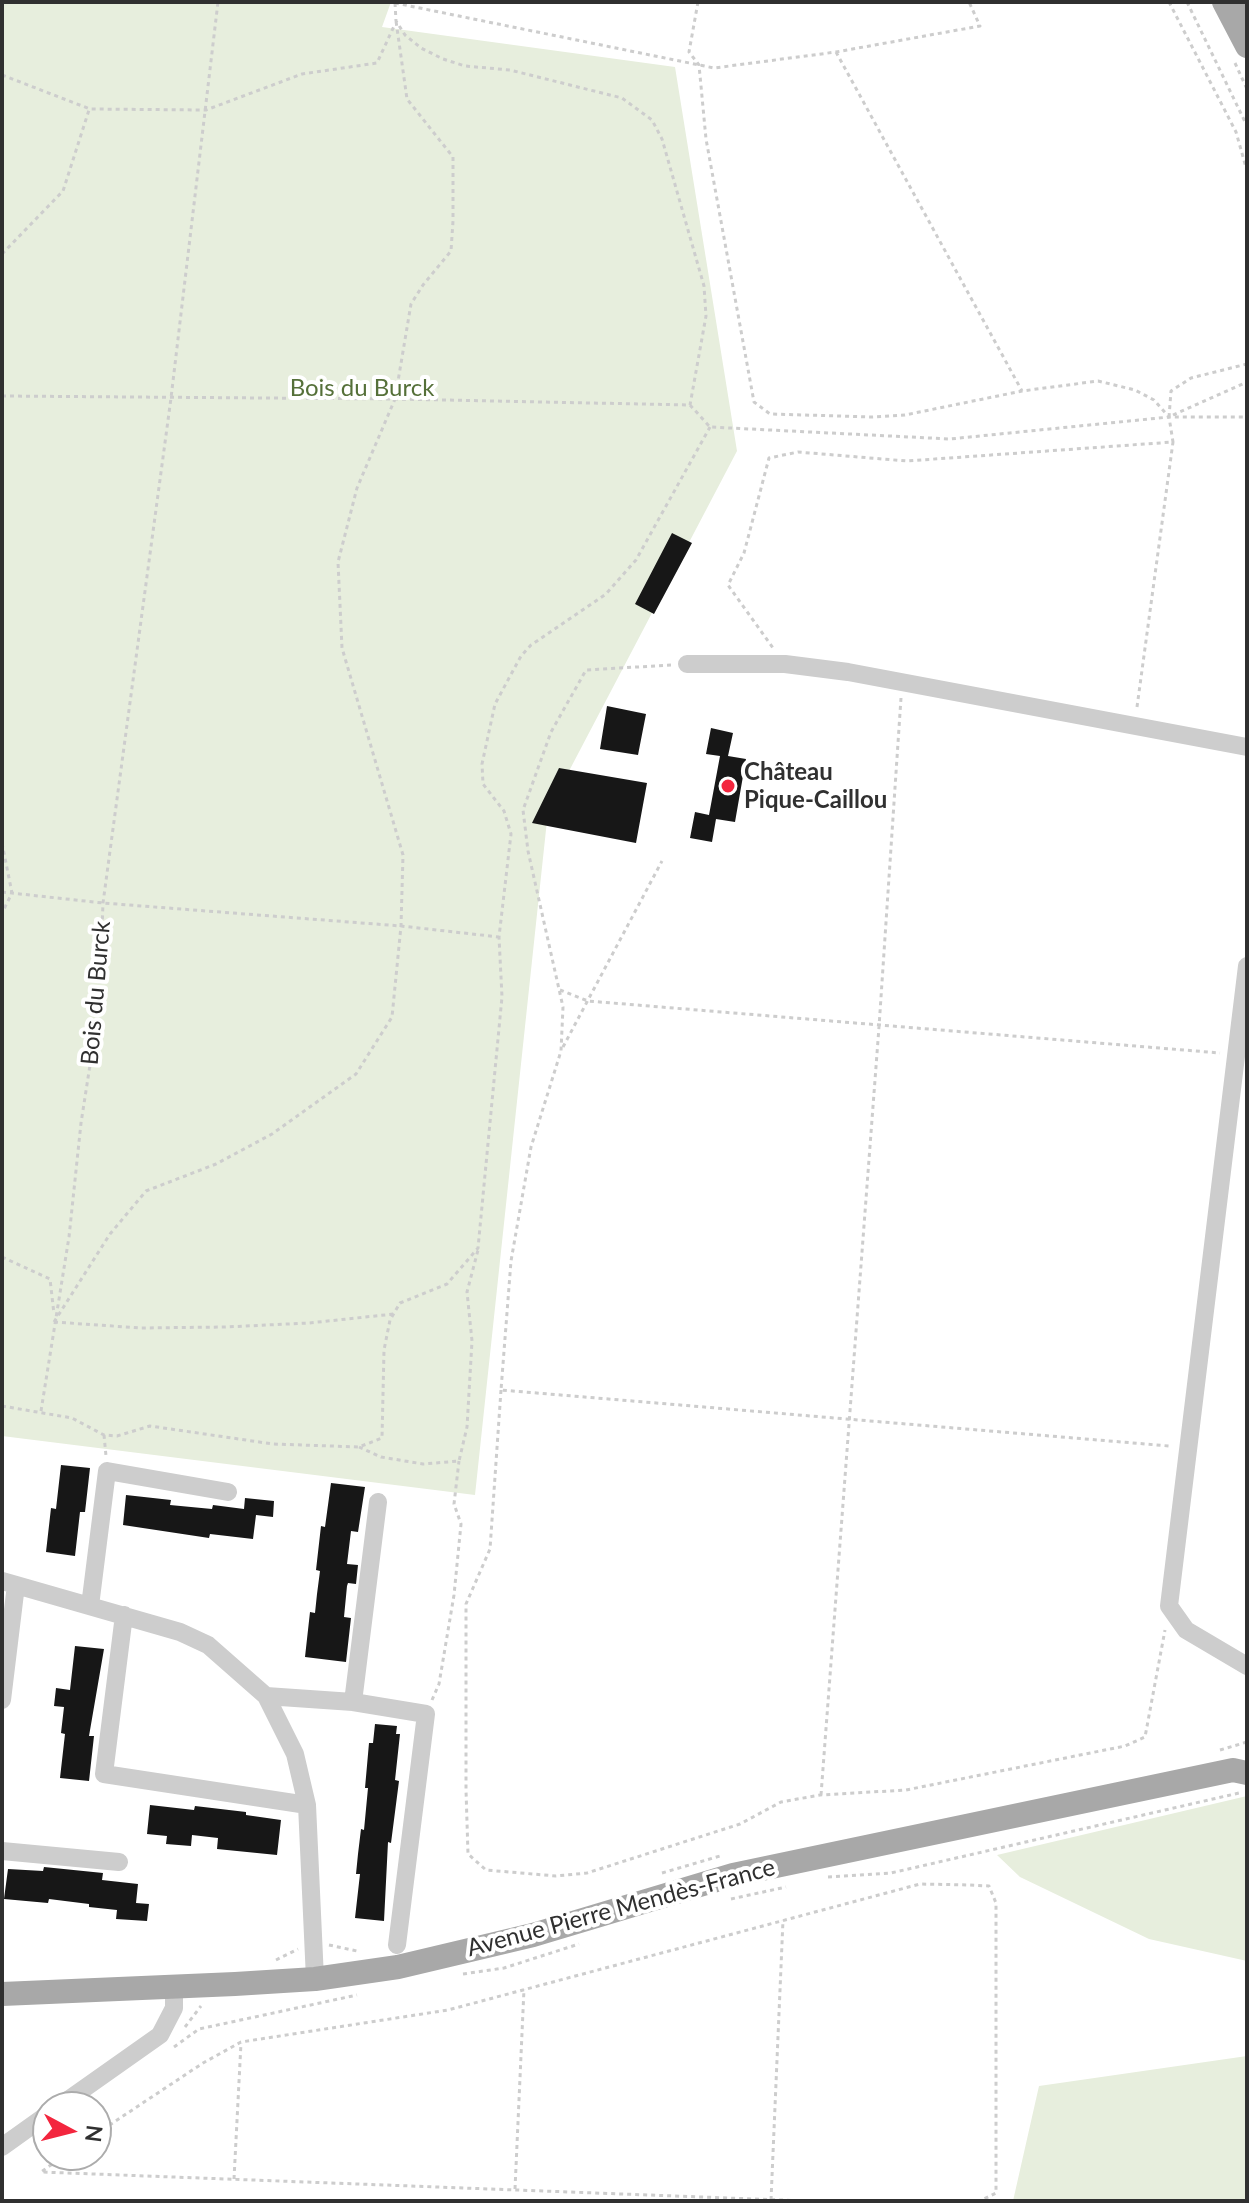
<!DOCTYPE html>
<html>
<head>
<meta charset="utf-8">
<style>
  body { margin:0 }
  #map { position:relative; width:1249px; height:2203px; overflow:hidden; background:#fff; font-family:Lato,sans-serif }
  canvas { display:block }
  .frame { position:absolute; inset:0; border:4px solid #303030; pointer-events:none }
  .north { position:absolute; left:32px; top:2091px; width:80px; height:80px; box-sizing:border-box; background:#fff; border:2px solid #acacac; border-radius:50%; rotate:97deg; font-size:22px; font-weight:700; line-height:32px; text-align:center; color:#303030 }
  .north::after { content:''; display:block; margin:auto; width:28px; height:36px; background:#f3263e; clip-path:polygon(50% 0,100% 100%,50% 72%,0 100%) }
</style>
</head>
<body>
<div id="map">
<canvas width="1249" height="2203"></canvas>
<div class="frame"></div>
<div class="north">N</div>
</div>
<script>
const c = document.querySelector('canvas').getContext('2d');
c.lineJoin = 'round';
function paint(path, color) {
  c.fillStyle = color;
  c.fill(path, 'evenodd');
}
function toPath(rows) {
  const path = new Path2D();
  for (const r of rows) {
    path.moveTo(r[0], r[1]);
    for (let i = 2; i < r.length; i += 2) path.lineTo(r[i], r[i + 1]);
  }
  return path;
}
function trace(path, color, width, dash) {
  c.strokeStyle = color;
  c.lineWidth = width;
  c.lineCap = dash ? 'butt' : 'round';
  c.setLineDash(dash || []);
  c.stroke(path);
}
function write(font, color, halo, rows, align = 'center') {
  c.font = font + ' Lato,sans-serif';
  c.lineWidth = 8;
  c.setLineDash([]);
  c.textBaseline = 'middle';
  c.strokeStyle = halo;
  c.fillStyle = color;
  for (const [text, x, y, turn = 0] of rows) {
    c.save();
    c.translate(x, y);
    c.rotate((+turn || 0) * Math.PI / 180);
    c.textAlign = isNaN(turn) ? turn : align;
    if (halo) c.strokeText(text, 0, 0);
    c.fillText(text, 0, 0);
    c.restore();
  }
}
paint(toPath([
  [2,2,391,2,382,27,675,67,737,451,548,811,475,1495,2,1436],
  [1247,1796,1247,1961,1149,1939,1020,1877,997,1855],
  [1247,2056,1247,2201,1013,2201,1039,2086]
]), '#e7eedd');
paint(toPath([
  [672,533,692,543,654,614,635,604],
  [607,706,646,714,638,755,600,749],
  [711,728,733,733,728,756,746,759,735,822,716,819,712,842,690,838,695,812,709,815,720,756,706,754],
  [559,768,647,783,636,843,532,823],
  [61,1465,90,1468,85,1512,80,1512,75,1556,46,1552,51,1508,56,1509],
  [331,1483,365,1487,358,1532,351,1531,347,1564,358,1565,356,1584,348,1583,347,1586,344,1617,351,1618,346,1662,305,1657,310,1612,315,1613,317,1594,320,1571,316,1570,321,1526,325,1527],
  [126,1495,171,1500,170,1505,212,1509,213,1505,244,1509,245,1498,274,1501,273,1517,256,1515,253,1539,210,1534,209,1538,123,1525],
  [75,1646,104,1649,89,1736,94,1736,89,1781,60,1778,65,1734,61,1733,64,1707,54,1706,56,1688,70,1690],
  [375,1724,397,1726,396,1734,400,1734,395,1780,399,1781,391,1843,388,1842,384,1921,355,1918,360,1874,356,1874,358,1854,361,1829,364,1830,368,1788,365,1788,369,1743,373,1743],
  [150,1805,194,1810,195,1806,246,1812,246,1815,281,1820,277,1855,217,1849,218,1838,192,1835,191,1846,166,1844,167,1836,147,1834],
  [44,1867,103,1873,102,1880,138,1884,136,1903,149,1904,147,1921,116,1919,117,1910,89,1907,89,1904,49,1899,48,1903,4,1899,8,1869,43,1871]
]), '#171717');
trace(toPath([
  [698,2,689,52,699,65,706,139,754,402,770,414,873,417,905,415,1022,391,1098,381,1135,390,1154,400,1169,417,1173,442,907,461,798,452,769,458,744,553,728,585,773,648],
  [1169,2,1236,132,1247,171],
  [1187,2,1247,126],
  [395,3,714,68,836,52,980,26,969,2],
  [395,3,396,21,405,35,421,48,443,59,465,66,510,70,622,98,652,120,662,139,704,286,706,316,690,405],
  [836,52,1022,391],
  [1235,63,1247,89],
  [2,75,90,109,206,110,302,74,377,63,395,24],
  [2,254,63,191,89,110],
  [2,396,395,399,690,405,710,427,950,439,1169,417,1247,417],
  [1173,415,1247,382],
  [1169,417,1171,391,1191,378,1247,364],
  [671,665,586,670,551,732,523,810,528,851,563,1007,561,1051,531,1147,511,1261,501,1390,1169,1446],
  [1137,707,1173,442],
  [2,843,12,893,2,913],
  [2,892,103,903,401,926,499,937],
  [560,990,588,1001,1220,1053],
  [563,1047,662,861],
  [2,1257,50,1279,54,1314],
  [54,1322,110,1234,146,1191,216,1164,272,1134,356,1074,392,1017,401,926,403,855,342,648,338,562,357,488,395,399,411,304,423,285,451,251,453,221,453,157,407,99,396,21],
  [54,1322,141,1328,225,1327,309,1323,394,1314],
  [501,1390,490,1549,466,1604,466,1790,468,1854,486,1870,556,1876,587,1873,740,1824,781,1802,820,1795,906,1790,1125,1746,1145,1737,1165,1630],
  [2,1406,72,1418,104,1435,117,1436,150,1426,273,1444,359,1447,382,1438,384,1350,390,1320,400,1303,447,1284,478,1248,502,997,499,937,511,834,504,811,483,784,482,764,495,704,521,656,531,645,606,594,636,560,710,427],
  [41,1411,69,1237,81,1123,99,1007,103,903,171,398,218,2],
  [104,1435,106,1456],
  [359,1447,381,1457,423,1464,459,1461,467,1427,472,1341,467,1292,478,1250],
  [432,1700,439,1684,454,1595,461,1524,454,1504,459,1461],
  [1220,1750,1247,1742],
  [821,1795,879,1027,901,698],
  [662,1873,720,1856],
  [828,1877,891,1873,1239,1793],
  [731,1899,786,1887],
  [329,1945,357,1951],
  [276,1960,298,1949],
  [463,1974,504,1968,579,1944],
  [185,2027,201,2006],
  [174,2047,199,2029,357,1995],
  [96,2134,203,2063,241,2042,448,2010,920,1884,969,1885,989,1886,996,1903,996,2193,980,2201],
  [65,2155,41,2172,807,2201],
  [234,2179,241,2043],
  [515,2189,524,1989],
  [771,2200,783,1920]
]), '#cdcdcd', 3, [4, 4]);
trace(toPath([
  [687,664,785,664,848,672,1247,747],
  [1247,966,1169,1606,1186,1630,1247,1666],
  [2,1581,180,1632,208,1645,266,1696,295,1754,307,1805,315,1979],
  [90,1606,107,1471,228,1492],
  [124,1615,104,1774,307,1805],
  [266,1696,353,1702,426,1714,397,1945],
  [2,1700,16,1585],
  [353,1702,378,1502],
  [2,1851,119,1862],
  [58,2107,160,2035,174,2008,174,1987],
  [2,2147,48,2114]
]), '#cdcdcd', 18);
trace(toPath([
  [1224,2,1247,46],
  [1246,2,1247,5],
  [2,1994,235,1984,315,1979,398,1967,533,1935,733,1875,1233,1770,1247,1773]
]), '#a8a8a8', 24);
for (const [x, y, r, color] of [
  [728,786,8,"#f3263e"]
]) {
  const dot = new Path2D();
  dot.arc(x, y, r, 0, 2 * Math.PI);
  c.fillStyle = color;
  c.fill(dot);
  trace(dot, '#fff', 3);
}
write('24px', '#557039', '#fff', [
  ["Bois du Burck",362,388]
]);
write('bold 24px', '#303030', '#fff', [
  ["Château",744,772],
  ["Pique-Caillou",744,800]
], 'left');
write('24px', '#303030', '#fff', [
  ["Bois du Burck",96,993,-85],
  ["Avenue Pierre Mendès-France",621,1908,-15]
]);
</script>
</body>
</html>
